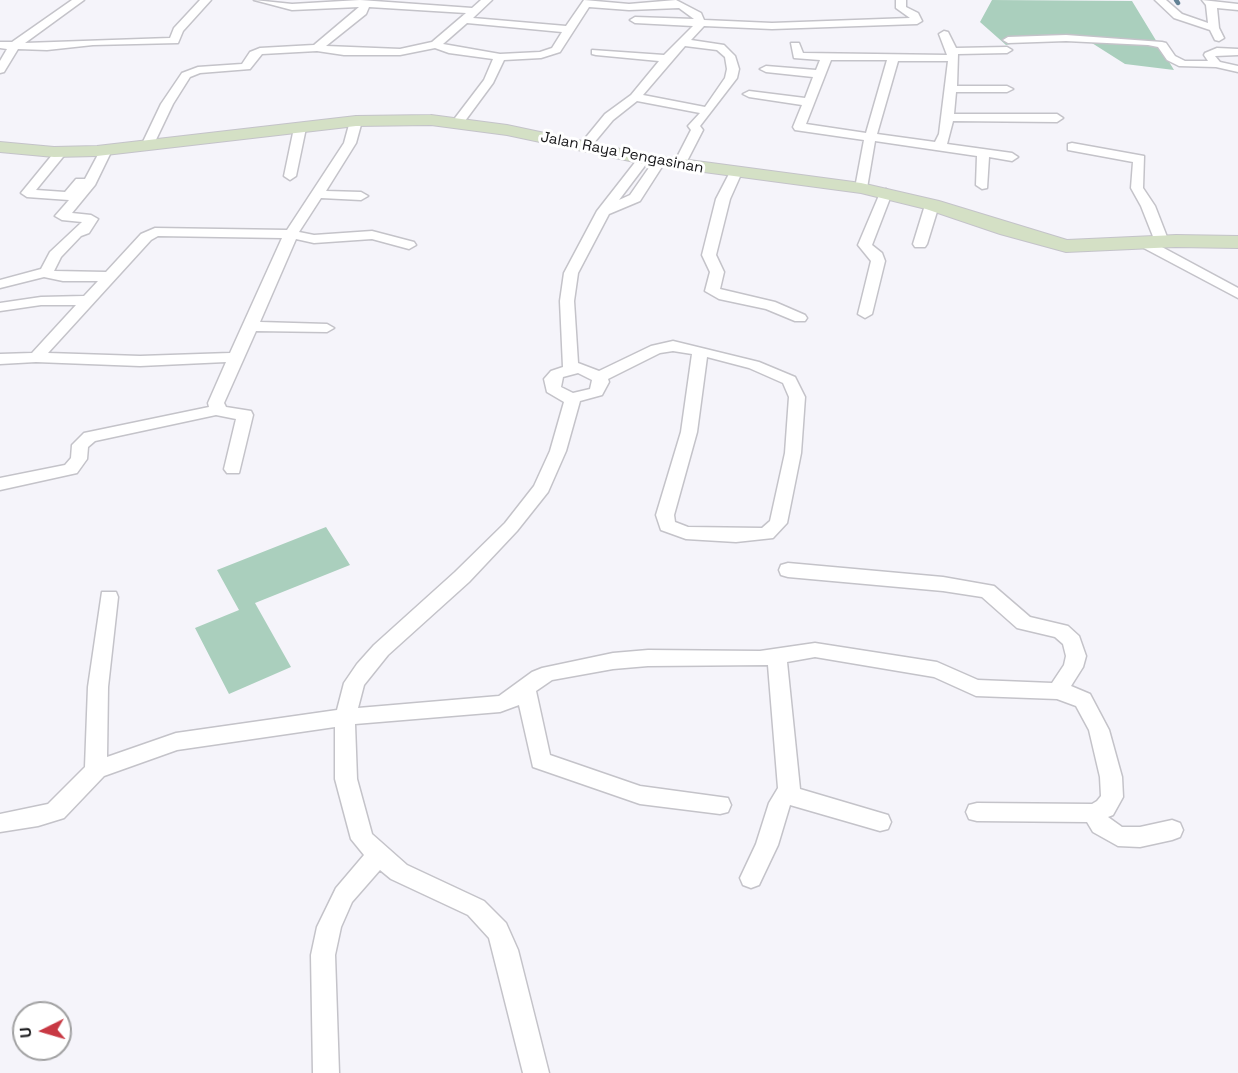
<!DOCTYPE html>
<html>
<head>
<meta charset="utf-8">
<style>
  body { margin:0 }
  #map { position:relative; width:1238px; height:1073px; overflow:hidden; background:#f5f4fa; font-family:"Space Grotesk",sans-serif }
  canvas { display:block }
  .north { position:absolute; left:12px; top:1001px; width:60px; height:60px; box-sizing:border-box; background:#fff; border:2px solid #a1a1a2; border-radius:50%; rotate:265deg; font-size:16px; font-weight:700; line-height:24px; text-align:center; color:#151517 }
  .north::after { content:''; display:block; margin:auto; width:21px; height:27px; background:#c83843; clip-path:polygon(50% 0,100% 100%,50% 72%,0 100%) }
</style>
</head>
<body>
<div id="map">
<canvas width="1238" height="1073"></canvas>
<div class="north">U</div>
</div>
<script>
const c = document.querySelector('canvas').getContext('2d');
c.lineJoin = 'round';
function paint(path, color) {
  c.fillStyle = color;
  c.fill(path, 'evenodd');
}
function toPath(rows) {
  const path = new Path2D();
  for (const r of rows) {
    path.moveTo(r[0], r[1]);
    for (let i = 2; i < r.length; i += 2) path.lineTo(r[i], r[i + 1]);
  }
  return path;
}
function trace(path, color, width, dash) {
  c.strokeStyle = color;
  c.lineWidth = width;
  c.lineCap = dash ? 'butt' : 'round';
  c.setLineDash(dash || []);
  c.stroke(path);
}
function write(font, color, halo, rows, align = 'center') {
  c.font = font + ' "Space Grotesk",sans-serif';
  c.lineWidth = 6;
  c.setLineDash([]);
  c.textBaseline = 'middle';
  c.strokeStyle = halo;
  c.fillStyle = color;
  for (const [text, x, y, turn = 0] of rows) {
    c.save();
    c.translate(x, y);
    c.rotate((+turn || 0) * Math.PI / 180);
    c.textAlign = isNaN(turn) ? turn : align;
    if (halo) c.strokeText(text, 0, 0);
    c.fillText(text, 0, 0);
    c.restore();
  }
}
paint(toPath([
  [992,0,1132,1,1174,70,1125,64,1084,38,1051,35,1006,45,980,22],
  [326,527,350,565,255,603,291,667,229,694,195,628,239,610,217,570]
]), '#aacfbd');
trace(toPath([
  [1176,0,1178,3]
]), '#628195', 4.5);
const street = toPath([
  [72,0,84,0,25,43,170,38,174,28,200,0,211,0,183,31,178,43,93,45,47,50,18,49,4,72,0,73,0,61,7,49,0,48,0,42,12,42,72,0],
  [254,0,292,4,360,0,472,8,481,0,492,0,473,18,566,26,584,0,629,4,676,0,701,13,704,20,772,23,910,18,896,8,896,0,906,0,906,7,918,13,922,21,917,24,772,29,704,26,691,40,724,45,735,56,739,69,737,78,700,126,703,130,685,165,679,169,673,165,691,130,688,126,700,113,637,101,613,120,588,150,578,147,605,114,631,95,659,61,596,55,592,54,592,50,664,55,693,26,635,23,630,20,635,17,694,19,679,8,629,10,589,7,560,52,541,58,504,60,493,83,462,125,458,126,452,122,484,80,493,59,449,53,435,48,400,55,344,55,317,51,262,54,250,69,200,73,190,77,173,104,153,146,143,149,141,146,161,104,182,73,198,67,242,64,250,52,260,48,314,45,359,7,292,10,254,0],
  [369,7,466,13,432,42,400,49,326,46,366,14,369,7],
  [467,23,562,32,552,48,540,52,500,54,443,44,467,23],
  [685,46,717,50,725,57,727,69,725,78,705,107,643,95,685,46],
  [1155,0,1166,0,1182,14,1208,23,1206,5,1202,0,1238,4,1238,10,1217,8,1219,28,1224,38,1219,41,1215,40,1210,30,1174,18,1155,0],
  [944,31,948,32,956,48,1007,47,1012,50,1007,53,958,54,957,86,1007,86,1013,89,1007,92,956,92,954,114,1057,114,1063,118,1057,122,953,121,947,144,1012,153,1018,157,1012,161,989,157,987,188,982,189,976,185,977,156,875,141,867,188,866,191,856,191,855,188,864,140,795,130,793,127,802,105,749,97,743,94,749,91,805,98,813,77,766,72,760,69,766,66,816,70,820,60,794,58,791,43,799,43,803,53,947,55,939,34,944,31],
  [831,60,887,60,866,133,806,124,831,60],
  [898,61,948,61,939,134,935,142,877,134,898,61],
  [1066,35,1162,42,1166,43,1175,56,1185,61,1208,61,1204,55,1205,53,1217,48,1238,49,1238,55,1215,56,1220,62,1238,66,1238,72,1216,67,1179,66,1167,60,1158,47,1148,45,1066,41,1008,43,1003,40,1008,37,1066,35],
  [356,117,362,121,356,143,326,191,361,192,368,196,361,200,321,198,299,232,314,235,372,231,414,242,416,245,409,249,372,239,314,243,296,239,260,322,327,324,334,328,327,332,256,331,224,403,226,407,251,411,253,415,239,473,227,473,224,469,236,419,216,415,95,441,88,447,87,459,77,473,0,490,0,478,65,465,71,458,72,445,84,433,209,407,208,403,226,362,140,366,36,362,0,364,0,354,32,353,76,305,41,305,0,311,0,303,41,297,84,296,98,281,63,281,44,277,0,288,0,280,41,269,50,252,82,222,62,220,55,216,69,200,27,197,21,193,57,149,61,148,67,152,36,190,65,192,76,179,85,179,102,147,110,147,112,150,95,185,72,213,91,215,98,219,89,233,81,236,61,257,54,271,106,272,141,234,155,228,287,230,344,143,350,121,356,117],
  [158,236,282,238,230,353,140,356,48,353,151,240,158,236],
  [300,124,306,128,296,176,290,180,284,176,294,128,300,124],
  [1072,143,1144,156,1143,188,1155,206,1169,242,1160,246,1238,288,1238,298,1140,246,1140,240,1145,239,1156,244,1141,206,1131,188,1133,162,1068,150,1068,144,1072,143],
  [644,155,650,159,619,200,630,195,655,159,659,158,665,162,640,201,609,214,578,273,574,301,578,363,599,371,651,346,673,341,759,362,795,377,805,397,801,453,787,523,773,538,736,542,686,539,661,530,656,515,681,432,692,354,673,351,660,353,608,379,609,382,602,395,580,401,566,451,548,492,517,531,469,582,388,655,364,685,358,708,499,696,532,672,542,668,613,653,648,650,760,651,815,643,937,662,978,680,1052,683,1064,665,1066,656,1063,644,1055,637,1017,628,982,597,943,591,788,577,781,575,779,570,781,565,788,563,943,577,994,586,1030,617,1068,626,1079,636,1086,656,1083,667,1071,686,1090,694,1109,730,1122,777,1123,797,1113,815,1108,817,1122,827,1140,827,1172,820,1180,823,1183,830,1180,837,1172,840,1140,847,1118,846,1093,832,1087,822,977,821,969,819,966,812,969,805,977,803,1092,804,1097,801,1101,796,1100,777,1089,730,1076,706,1057,699,976,696,934,677,815,657,787,662,800,789,888,815,891,822,888,829,880,831,790,805,778,845,759,885,751,888,743,885,740,878,756,844,769,803,778,788,768,665,648,666,613,669,552,680,536,691,550,755,640,786,728,798,731,805,728,812,720,814,640,804,533,767,519,705,500,712,355,724,357,779,372,834,407,865,484,901,506,923,518,950,549,1073,523,1073,489,938,468,915,391,879,380,870,352,902,341,927,335,955,339,1073,313,1073,311,955,317,927,336,888,364,855,351,839,335,779,335,727,177,750,104,776,64,818,38,826,0,832,0,814,48,804,85,767,88,687,102,592,116,592,118,597,108,687,107,757,176,733,337,710,344,683,357,664,374,645,455,572,505,523,534,486,550,451,564,402,547,392,544,379,551,371,563,367,560,301,564,273,597,211,640,156,644,155],
  [707,357,749,368,783,383,789,397,785,453,770,521,762,528,688,527,675,522,674,515,697,432,707,357],
  [578,373,592,380,590,389,573,393,561,387,563,377,578,373],
  [736,168,742,172,730,199,716,255,724,272,720,289,775,302,805,315,807,318,805,321,795,321,766,309,719,299,705,291,710,272,702,255,716,199,730,172,736,168],
  [886,189,892,193,872,245,882,253,885,261,872,314,865,318,858,314,871,261,858,245,880,193,886,189],
  [932,201,939,205,927,244,925,247,915,247,913,244,925,205,932,201]
]);
const secondary = toPath([
  [431,115,507,125,644,154,861,183,939,201,1067,240,1176,235,1238,236,1238,248,1176,247,1066,252,1000,234,926,209,861,193,644,164,507,135,431,125,356,126,97,156,54,157,0,152,0,142,54,147,97,146,356,116,431,115]
]);
trace(street, '#c4c3c9', 3);
trace(secondary, '#c4c3c9', 2);
paint(street, '#fff');
paint(secondary, '#d4e0c5');
write('15px', '#151517', '#fff', [
  ["Jalan Raya Pengasinan",622,153,11]
]);
</script>
</body>
</html>
